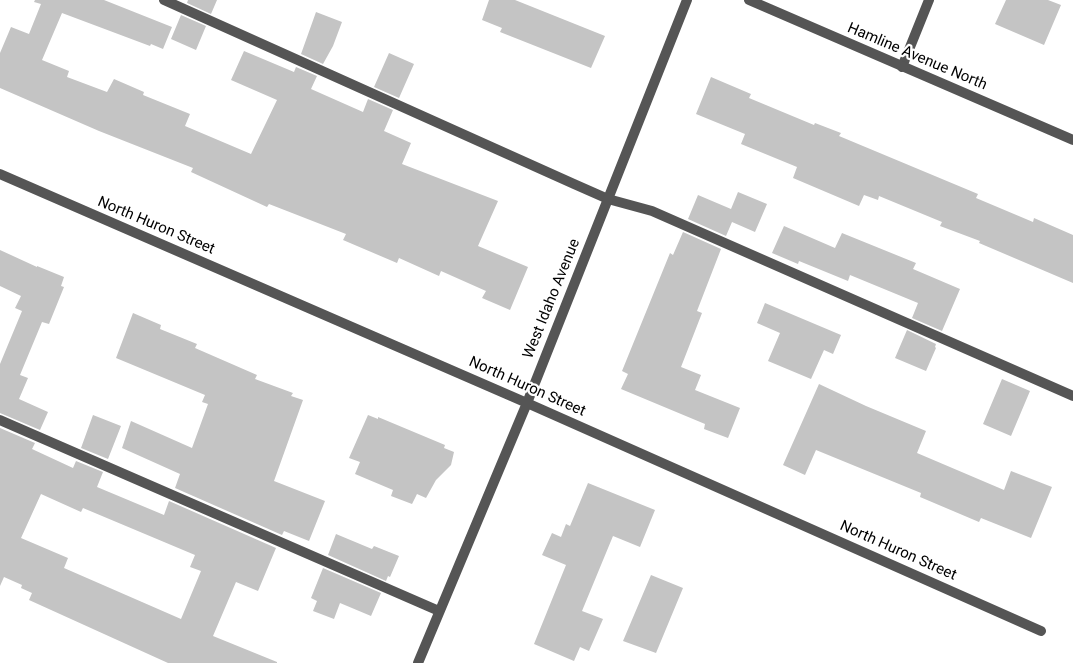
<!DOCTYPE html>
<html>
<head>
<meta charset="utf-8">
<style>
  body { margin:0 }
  canvas { display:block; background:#fff }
</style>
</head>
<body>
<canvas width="1073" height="663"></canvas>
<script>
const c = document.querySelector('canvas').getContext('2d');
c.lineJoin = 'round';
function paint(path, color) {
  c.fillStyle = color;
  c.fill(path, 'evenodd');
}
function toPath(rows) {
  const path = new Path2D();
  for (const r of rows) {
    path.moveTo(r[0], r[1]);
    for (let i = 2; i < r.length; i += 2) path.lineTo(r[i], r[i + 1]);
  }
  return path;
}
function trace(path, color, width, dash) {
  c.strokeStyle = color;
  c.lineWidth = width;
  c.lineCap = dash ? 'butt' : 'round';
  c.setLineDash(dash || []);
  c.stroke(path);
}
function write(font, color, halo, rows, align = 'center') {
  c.font = font + ' Roboto,sans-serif';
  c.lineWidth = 4.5;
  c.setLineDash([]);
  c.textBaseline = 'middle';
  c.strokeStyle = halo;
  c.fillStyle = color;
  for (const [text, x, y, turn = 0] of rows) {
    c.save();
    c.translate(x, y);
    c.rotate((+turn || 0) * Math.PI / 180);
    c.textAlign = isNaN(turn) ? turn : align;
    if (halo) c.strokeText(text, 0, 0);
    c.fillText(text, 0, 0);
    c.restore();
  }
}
paint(toPath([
  [35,0,104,0,172,27,163,49,151,44,150,46,62,13,42,60,69,71,67,77,107,92,114,79,144,92,143,95,190,114,185,126,251,154,277,100,231,80,244,51,294,72,296,67,317,76,311,89,363,112,368,99,393,110,384,131,411,143,402,164,498,201,478,246,528,267,510,310,482,298,486,291,441,271,439,276,399,258,397,263,343,240,346,234,269,204,267,207,191,172,193,168,99,131,0,88,0,53,11,27,29,34,41,4,34,2],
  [188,0,217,0,211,14,187,3],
  [489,0,515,0,605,36,591,68,500,32,502,28,482,20],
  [1006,0,1048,0,1061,5,1044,45,995,24],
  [316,12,342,22,333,46,323,64,301,54],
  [181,15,206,26,196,50,171,39],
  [389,53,414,64,399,98,374,87],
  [711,77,751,94,749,98,814,125,815,123,841,133,839,136,978,194,976,198,1033,222,1034,218,1073,235,1073,283,979,243,980,241,940,226,942,222,879,196,878,200,864,195,859,206,793,178,797,167,741,144,745,134,696,114],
  [738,192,767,204,755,232,732,222,726,236,688,219,698,195,731,209],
  [784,226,835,248,842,233,916,263,913,269,960,289,942,331,912,318,918,303,850,275,848,281,799,261,798,264,772,253],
  [683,232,721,249,697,311,702,313,681,367,701,375,695,390,740,408,728,438,704,429,705,424,621,389,628,374,622,371,670,253,673,255],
  [0,250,37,267,37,266,64,277,61,286,64,287,49,324,42,322,20,375,28,378,19,399,48,412,40,430,0,413,0,364,22,311,15,308,21,296,0,286],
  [765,303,841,335,833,354,824,350,811,379,768,361,780,333,757,323],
  [133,313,161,325,160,329,197,344,195,348,257,375,255,379,293,393,291,396,303,400,274,481,325,501,309,541,284,531,282,535,175,488,180,474,122,448,131,421,192,448,208,404,202,402,205,395,116,358],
  [907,330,936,344,935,347,936,348,926,371,895,358],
  [1002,379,1030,391,1011,436,983,424],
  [819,384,866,406,926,431,917,453,1004,490,1011,471,1052,487,1031,538,981,518,979,522,920,497,921,493,816,450,805,475,783,465],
  [93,415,121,426,108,459,81,448],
  [368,415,378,419,378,417,445,445,444,448,454,452,451,465,436,480,426,498,417,494,412,504,391,496,393,490,355,474,360,462,349,458],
  [0,428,35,443,32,449,73,468,76,461,103,472,97,487,164,515,169,501,276,548,258,591,236,582,213,636,277,662,277,663,168,663,29,600,32,593,21,588,22,585,4,577,0,586],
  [41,494,81,512,83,508,195,555,190,567,201,571,181,619,64,568,68,558,21,538],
  [588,483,655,510,640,547,613,536,582,611,603,619,589,651,580,647,574,661,534,644,566,565,542,555,552,533,561,537,566,524,570,526],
  [336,534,372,549,374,546,399,556,390,577,388,576,386,581,328,555],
  [323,568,381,593,371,616,340,603,334,619,313,611,317,601,311,598],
  [651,575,683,588,656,653,623,641]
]), '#c4c4c4');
trace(toPath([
  [164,0,574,184,608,199,652,211,1073,396],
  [902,67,929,0],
  [0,420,439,611]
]), '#555', 10);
trace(toPath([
  [0,174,527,403,1041,631],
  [418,663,527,403,687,0]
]), '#555', 10);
trace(toPath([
  [749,0,1073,140]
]), '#555', 10);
write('15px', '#000', '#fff', [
  ["Hamline Avenue North",917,57,23],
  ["North Huron Street",156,226,23],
  ["West Idaho Avenue",552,299,-68],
  ["North Huron Street",527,387,24],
  ["North Huron Street",898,551,24]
]);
</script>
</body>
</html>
